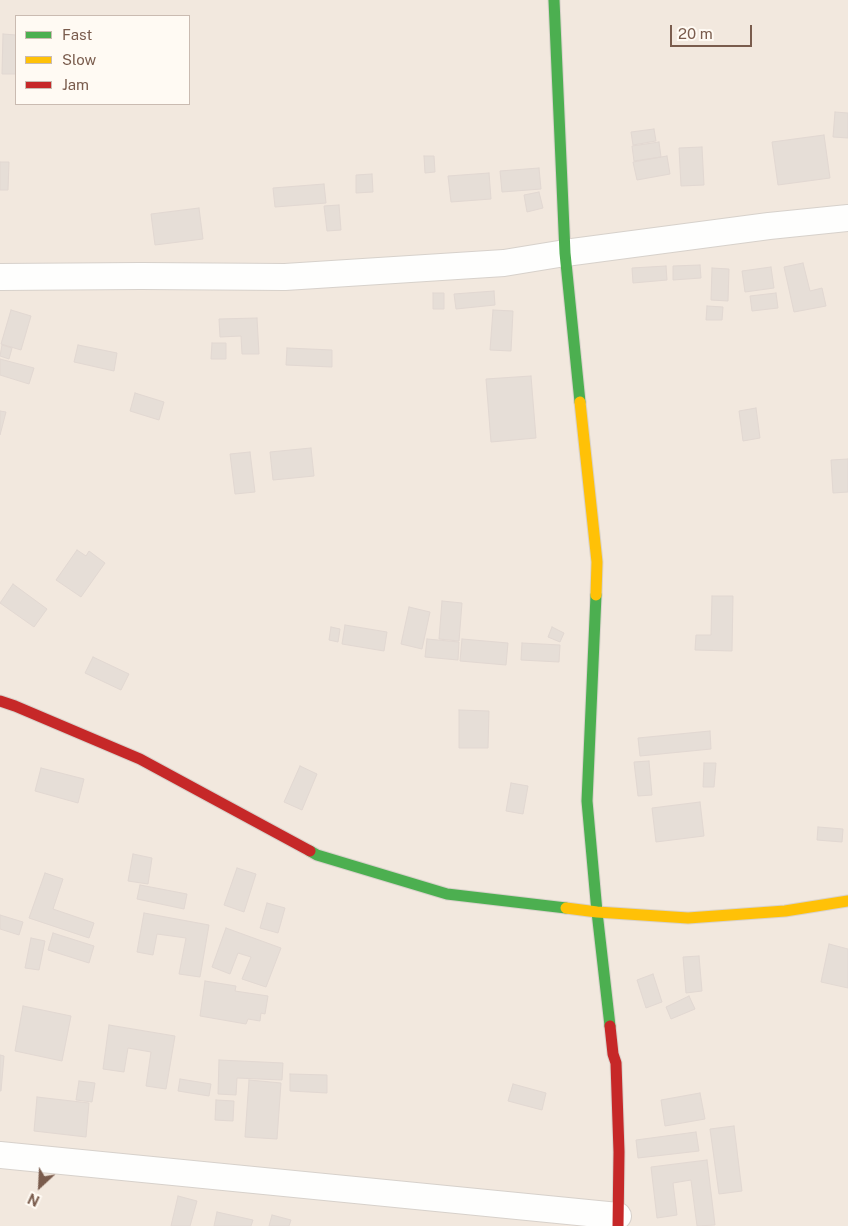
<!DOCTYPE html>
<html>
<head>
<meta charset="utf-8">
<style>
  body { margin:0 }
  #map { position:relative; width:848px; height:1226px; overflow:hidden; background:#f9f5f0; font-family:"Public Sans",sans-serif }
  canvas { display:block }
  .legend { position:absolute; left:15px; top:15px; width:175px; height:90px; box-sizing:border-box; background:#fffaf3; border:1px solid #cabbb1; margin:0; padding:6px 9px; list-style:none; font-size:15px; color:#7a5c4d }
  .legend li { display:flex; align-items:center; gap:10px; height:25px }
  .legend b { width:25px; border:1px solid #cabbb1 }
  .north { position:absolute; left:15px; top:1161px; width:50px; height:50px; -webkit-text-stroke:4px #fffaf3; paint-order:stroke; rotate:205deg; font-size:14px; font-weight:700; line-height:20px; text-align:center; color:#7a5c4d }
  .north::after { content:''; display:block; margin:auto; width:18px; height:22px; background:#7a5c4d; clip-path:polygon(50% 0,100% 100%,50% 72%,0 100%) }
  .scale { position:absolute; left:670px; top:25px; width:82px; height:22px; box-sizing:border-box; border:2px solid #7a5c4d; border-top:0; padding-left:6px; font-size:15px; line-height:18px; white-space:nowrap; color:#7a5c4d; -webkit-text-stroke:4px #fffaf3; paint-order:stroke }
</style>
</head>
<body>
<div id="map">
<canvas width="848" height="1226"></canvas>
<ul class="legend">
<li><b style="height:6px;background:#4caf50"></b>Fast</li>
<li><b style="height:6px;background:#ffc107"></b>Slow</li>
<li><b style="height:6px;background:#c62828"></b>Jam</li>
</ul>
<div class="north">N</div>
<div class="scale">20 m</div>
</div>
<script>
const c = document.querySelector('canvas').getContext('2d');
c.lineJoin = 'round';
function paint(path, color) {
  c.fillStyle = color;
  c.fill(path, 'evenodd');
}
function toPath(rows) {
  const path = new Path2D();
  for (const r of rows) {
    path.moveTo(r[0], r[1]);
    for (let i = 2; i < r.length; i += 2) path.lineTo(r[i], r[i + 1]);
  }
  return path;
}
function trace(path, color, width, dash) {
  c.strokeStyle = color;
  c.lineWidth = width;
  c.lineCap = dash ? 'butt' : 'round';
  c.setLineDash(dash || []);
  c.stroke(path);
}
paint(toPath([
  [0,0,848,0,848,1226,0,1226],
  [16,16,189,16,189,104,16,104]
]), '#f2e8de');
const building = toPath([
  [3,34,16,35,16,74,2,74,3,34],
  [835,112,848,113,848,138,833,137,835,112],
  [654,129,656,141,633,145,631,132,654,129],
  [824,135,830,178,778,185,772,142,824,135],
  [659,142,661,157,634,161,632,146,659,142],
  [702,147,704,185,681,186,679,148,702,147],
  [424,156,434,156,435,172,425,173,424,156],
  [667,156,670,174,637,180,633,162,667,156],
  [0,162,9,162,8,190,0,190,0,162],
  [539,168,541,189,502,192,500,171,539,168],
  [489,173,491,199,451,202,448,176,489,173],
  [372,174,373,192,356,193,356,175,372,174],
  [324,184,326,203,275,207,273,188,324,184],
  [539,192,543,208,527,212,524,195,539,192],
  [339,205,341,230,327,231,324,206,339,205],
  [199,208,203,239,155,245,151,214,199,208],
  [803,263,810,291,822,288,826,306,794,312,784,267,803,263],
  [700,265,701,278,673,280,673,266,700,265],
  [666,266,667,280,633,283,632,268,666,266],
  [771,267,774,288,745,292,742,271,771,267],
  [712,268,729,269,728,301,711,300,712,268],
  [494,291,495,305,456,309,454,294,494,291],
  [433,293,444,293,444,309,433,309,433,293],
  [776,293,778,308,752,311,750,296,776,293],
  [707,306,723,307,722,320,706,320,707,306],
  [11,310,31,316,21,350,1,344,11,310],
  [493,310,513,311,511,351,490,350,493,310],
  [257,318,259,354,242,354,241,336,220,337,219,319,257,318],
  [212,343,226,343,226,359,211,359,212,343],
  [2,345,12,348,9,359,0,356,2,345],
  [78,345,117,353,114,371,74,362,78,345],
  [287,348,332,350,332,367,286,365,287,348],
  [0,359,34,368,29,384,0,375,0,359],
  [531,376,536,438,491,442,486,379,531,376],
  [135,393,164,402,159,420,130,411,135,393],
  [756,408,760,438,743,441,739,411,756,408],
  [0,411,6,412,0,435,0,411],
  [311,448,314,476,273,480,270,452,311,448],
  [250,452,255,492,235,494,230,454,250,452],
  [848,459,848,492,833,493,831,460,848,459],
  [77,550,86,556,89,551,105,563,81,597,56,580,77,550],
  [13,584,47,609,34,627,0,603,13,584],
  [712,596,733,596,732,651,695,650,696,635,711,635,712,596],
  [442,601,462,603,459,641,439,639,442,601],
  [409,607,430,612,422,649,401,644,409,607],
  [345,625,387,632,384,651,342,644,345,625],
  [331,627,340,629,338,642,329,640,331,627],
  [552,627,564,633,560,642,548,637,552,627],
  [427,639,459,642,458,660,425,657,427,639],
  [462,639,508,643,506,665,460,661,462,639],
  [522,643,560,645,559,662,521,660,522,643],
  [93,657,129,674,121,690,85,673,93,657],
  [459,710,489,711,488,748,459,748,459,710],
  [710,731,711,749,640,756,638,738,710,731],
  [649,761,652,795,638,796,634,762,649,761],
  [704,763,716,763,714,787,703,787,704,763],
  [300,766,317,774,302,810,284,802,300,766],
  [41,768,84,779,78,803,35,791,41,768],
  [511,783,528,786,523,814,506,811,511,783],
  [700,802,704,836,656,842,652,808,700,802],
  [818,827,843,829,842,842,817,840,818,827],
  [133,854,152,858,148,884,128,881,133,854],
  [237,868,256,874,244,912,224,905,237,868],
  [45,873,63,879,53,909,94,923,89,938,29,918,45,873],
  [140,885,187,894,184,909,137,899,140,885],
  [267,903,285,908,278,933,260,928,267,903],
  [144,913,209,925,200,977,179,974,186,938,157,934,153,955,137,952,144,913],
  [0,915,23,922,19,935,0,929,0,915],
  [226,928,281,948,266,987,242,979,251,957,238,953,230,974,212,967,226,928],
  [53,933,94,946,89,963,48,950,53,933],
  [31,938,45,941,39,970,25,968,31,938],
  [829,944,848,949,848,988,821,982,829,944],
  [699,956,702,991,686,993,683,957,699,956],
  [653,974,662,1002,646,1008,637,980,653,974],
  [205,981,236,986,235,991,268,996,265,1014,261,1013,260,1021,248,1019,246,1024,200,1016,205,981],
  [689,996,695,1009,671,1019,666,1007,689,996],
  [23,1006,71,1016,62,1061,15,1051,23,1006],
  [109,1025,175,1036,166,1089,146,1086,151,1052,128,1048,124,1072,103,1069,109,1025],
  [0,1055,4,1056,1,1091,0,1091,0,1055],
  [219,1060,283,1063,282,1080,237,1078,236,1095,218,1094,219,1060],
  [290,1074,327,1075,327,1093,290,1091,290,1074],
  [180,1079,211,1084,209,1096,178,1091,180,1079],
  [249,1080,281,1083,277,1139,245,1137,249,1080],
  [79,1081,95,1083,92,1102,76,1100,79,1081],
  [513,1084,546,1093,542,1110,508,1101,513,1084],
  [700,1093,705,1119,665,1126,661,1100,700,1093],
  [37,1097,89,1103,86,1137,34,1131,37,1097],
  [216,1100,234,1101,233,1121,215,1120,216,1100],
  [734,1126,742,1191,719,1194,710,1129,734,1126],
  [696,1132,699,1151,638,1158,636,1140,696,1132],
  [707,1160,715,1225,697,1226,691,1180,673,1183,677,1215,657,1218,651,1167,707,1160],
  [178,1196,197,1201,190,1226,171,1226,178,1196],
  [217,1212,253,1220,251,1226,214,1226,217,1212],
  [272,1215,291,1220,289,1226,269,1226,272,1215]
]);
paint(building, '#e6ded7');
trace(building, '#e2d8d2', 1);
const street = toPath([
  [0,277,141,276,285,277,504,263,565,253,769,226,848,218],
  [0,1155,618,1216]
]);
const fast = toPath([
  [554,0,565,253,580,402],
  [596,595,587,801,597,912,610,1026],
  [310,851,317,855,447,894,566,908]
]);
const slow = toPath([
  [580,402,597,562,596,595],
  [566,908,597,912,688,918,785,911,848,901]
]);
const jam = toPath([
  [0,701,15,706,140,759,310,851],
  [610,1026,613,1054,616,1063,619,1152,618,1226]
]);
trace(street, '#d7d1cb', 28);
trace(fast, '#d9d2cb', 13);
trace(slow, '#d9d2cb', 13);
trace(jam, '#d9d2cb', 13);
trace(street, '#fefefd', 26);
trace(fast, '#4caf50', 11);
trace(slow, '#ffc107', 11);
trace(jam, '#c62828', 11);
</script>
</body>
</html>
